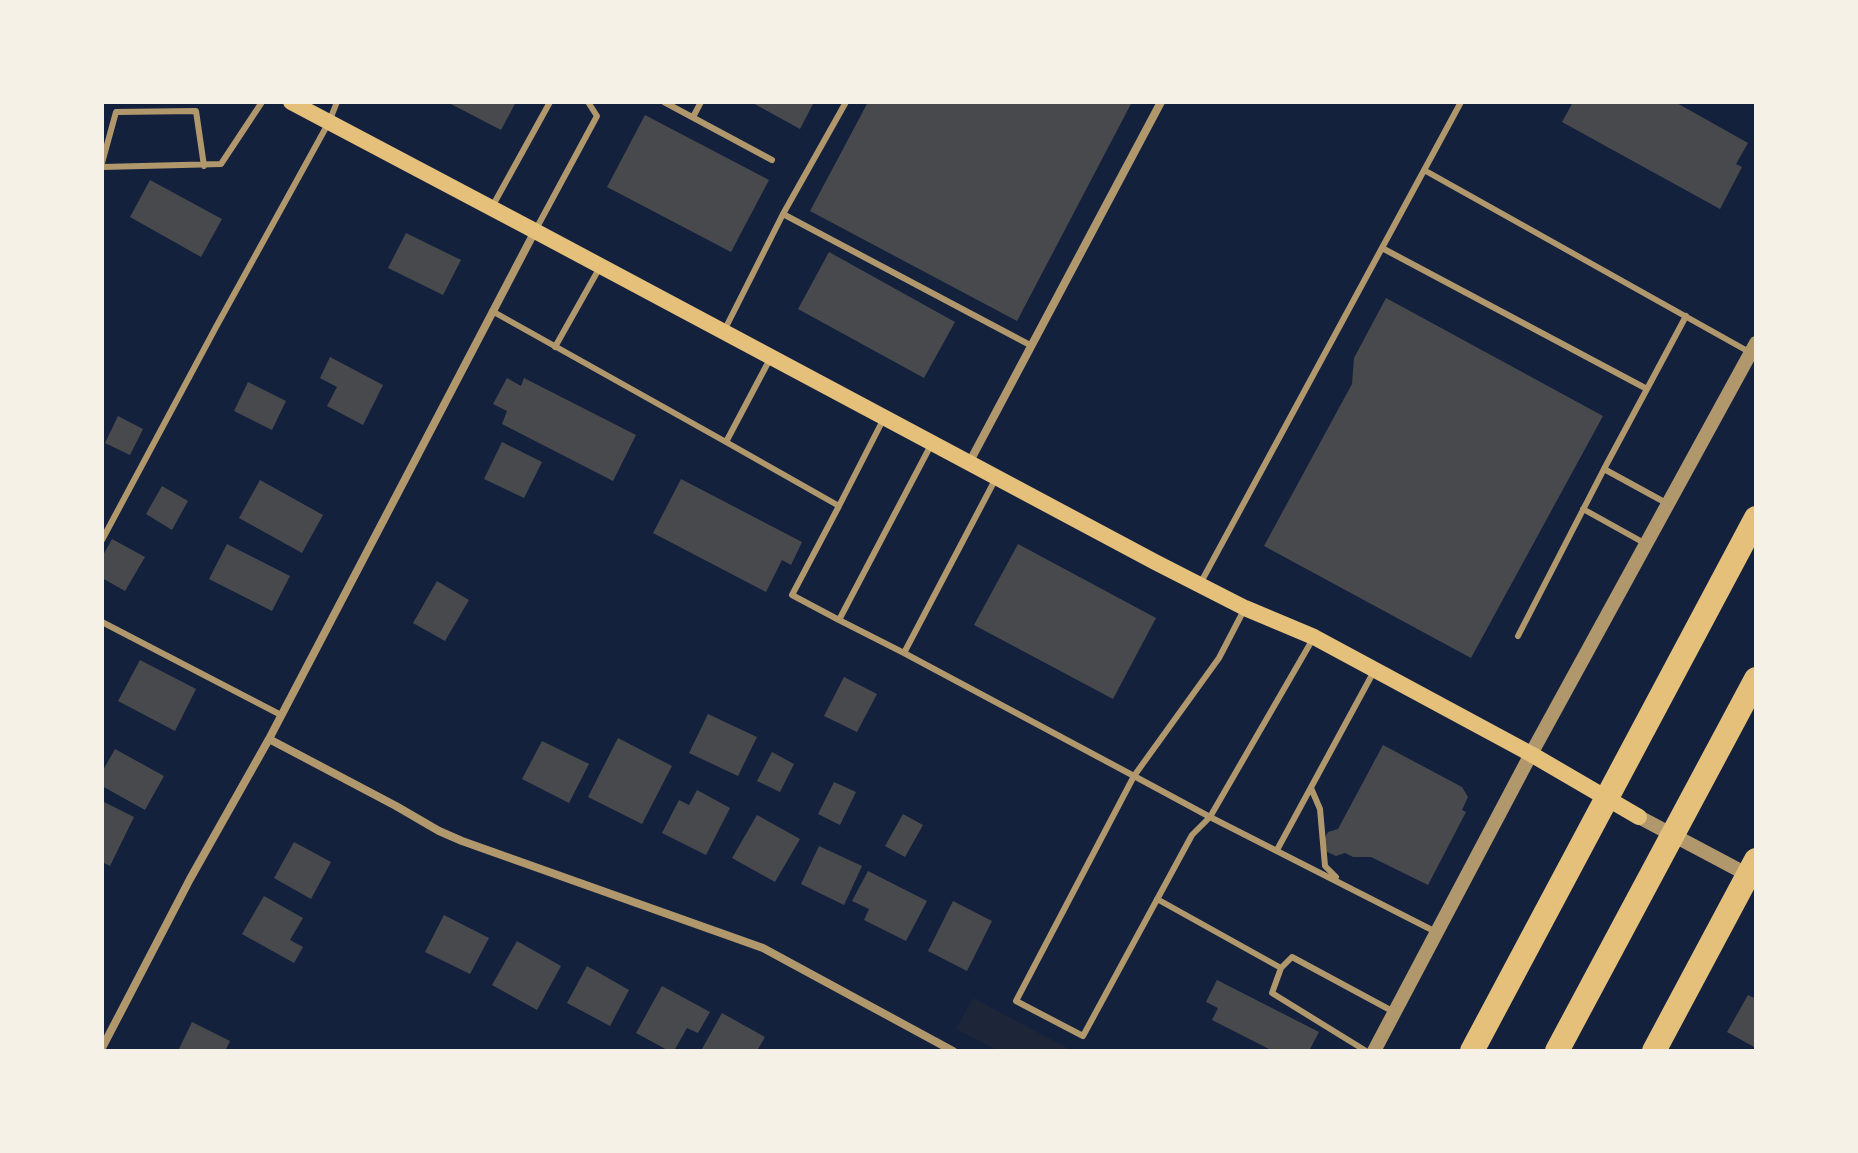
<!DOCTYPE html>
<html>
<head>
<meta charset="utf-8">
<style>
  body { margin:0 }
  #map { position:relative; width:1858px; height:1153px; overflow:hidden; background:#14213d; font-family:Mulish,sans-serif }
  canvas { display:block }
  .frame { position:absolute; inset:0; border:104px solid #f6f1e7; pointer-events:none }
</style>
</head>
<body>
<div id="map">
<canvas width="1858" height="1153"></canvas>
<div class="frame"></div>
</div>
<script>
const c = document.querySelector('canvas').getContext('2d');
c.lineJoin = 'round';
function paint(path, color) {
  c.fillStyle = color;
  c.fill(path, 'evenodd');
}
function toPath(rows) {
  const path = new Path2D();
  for (const r of rows) {
    path.moveTo(r[0], r[1]);
    for (let i = 2; i < r.length; i += 2) path.lineTo(r[i], r[i + 1]);
  }
  return path;
}
function trace(path, color, width, dash) {
  c.strokeStyle = color;
  c.lineWidth = width;
  c.lineCap = dash ? 'butt' : 'round';
  c.setLineDash(dash || []);
  c.stroke(path);
}
paint(toPath([
  [973,998,1073,1051,999,1051,956,1029]
]), '#1d2539');
paint(toPath([
  [447,102,516,102,501,130],
  [751,102,814,102,800,129],
  [868,102,1132,102,1017,321,810,211],
  [1573,102,1675,102,1748,143,1736,164,1742,167,1720,209,1562,122],
  [645,115,769,180,731,252,607,187],
  [150,180,222,219,201,257,130,217],
  [406,233,461,260,443,295,388,268],
  [829,252,955,322,924,378,798,309],
  [1386,298,1603,416,1471,658,1264,546,1352,384,1354,358],
  [330,357,383,385,363,425,327,406,337,387,320,378],
  [507,378,521,386,524,378,636,435,613,481,502,424,507,411,493,404],
  [248,382,286,401,272,430,234,411],
  [118,416,143,429,130,455,105,443],
  [502,442,542,462,524,498,484,479],
  [681,479,802,542,791,565,782,560,766,592,653,533],
  [260,480,323,515,302,553,239,518],
  [162,486,188,501,172,530,146,514],
  [112,539,145,557,125,591,102,578,102,557],
  [227,544,290,576,272,611,209,579],
  [1018,544,1156,618,1113,699,974,625],
  [437,581,469,600,445,641,413,623],
  [140,660,196,689,175,731,118,701],
  [844,677,877,694,857,732,824,716],
  [708,714,757,737,738,776,689,753],
  [618,738,672,766,642,824,588,797],
  [542,741,589,764,569,803,522,779],
  [1383,745,1462,787,1468,797,1462,810,1466,812,1428,885,1371,857,1353,857,1345,853,1336,856,1325,851,1323,841,1328,832,1338,829],
  [115,749,164,776,145,810,102,786,102,772],
  [772,752,794,764,780,792,757,781],
  [834,782,856,792,840,825,818,814],
  [697,790,730,808,706,855,662,833,679,800,689,805],
  [102,801,134,817,110,866,102,862],
  [903,814,923,825,905,857,885,846],
  [757,815,800,839,775,882,732,858],
  [294,842,331,862,311,899,274,878],
  [819,846,862,866,844,905,801,884],
  [868,871,927,901,906,941,864,920,869,909,852,901],
  [264,896,303,918,290,940,303,947,294,963,242,934],
  [953,901,992,921,967,971,928,951],
  [444,915,489,938,470,974,425,952],
  [517,941,561,966,537,1010,492,985],
  [587,966,629,990,610,1026,567,1003],
  [1217,980,1319,1032,1309,1051,1273,1051,1212,1020,1218,1008,1206,1002],
  [662,986,710,1012,698,1033,687,1028,674,1051,669,1051,636,1033],
  [1748,995,1756,999,1756,1048,1727,1032],
  [722,1013,765,1037,757,1051,706,1051,702,1049],
  [192,1022,230,1041,225,1051,178,1051]
]), '#48494c');
trace(toPath([
  [664,102,772,160],
  [693,117,701,102],
  [102,163,116,112,196,111,204,166],
  [102,167,221,164,262,102],
  [1424,170,1751,353],
  [492,207,550,102],
  [783,214,1030,345],
  [535,231,597,116,588,102],
  [1382,248,1647,389,1686,316],
  [492,311,726,442],
  [725,329,783,214,846,102],
  [555,347,600,267],
  [771,357,726,442,839,506,792,595,839,620,932,443],
  [1647,389,1604,469,1668,504],
  [996,478,904,653,1134,776,1219,658,1245,608],
  [839,506,883,420],
  [1583,509,1646,544],
  [102,540,216,327,329,122,337,102],
  [1200,584,1461,102],
  [839,620,904,653],
  [102,622,281,715],
  [1518,636,1604,469],
  [1314,637,1210,817,1192,835,1083,1036,1016,1001,1134,776,1210,817,1436,932],
  [1311,788,1320,809,1325,866,1336,877],
  [1277,850,1373,673],
  [1157,899,1281,968],
  [1366,1051,1272,993,1281,968,1292,957,1394,1012]
]), '#b1986c', 6);
trace(toPath([
  [969,463,1161,102],
  [269,739,396,806,439,831,462,841,763,948,953,1051],
  [102,1048,190,879,269,739,535,231]
]), '#b1986c', 8);
trace(toPath([
  [1639,817,1752,877],
  [1374,1051,1531,754,1756,343]
]), '#b1986c', 14);
trace(toPath([
  [291,102,535,231,1155,562,1245,608,1314,637,1531,754,1639,817]
]), '#e5c07b', 16);
trace(toPath([
  [1472,1051,1756,518],
  [1557,1051,1756,679],
  [1654,1051,1756,860]
]), '#e5c07b', 24);
</script>
</body>
</html>
